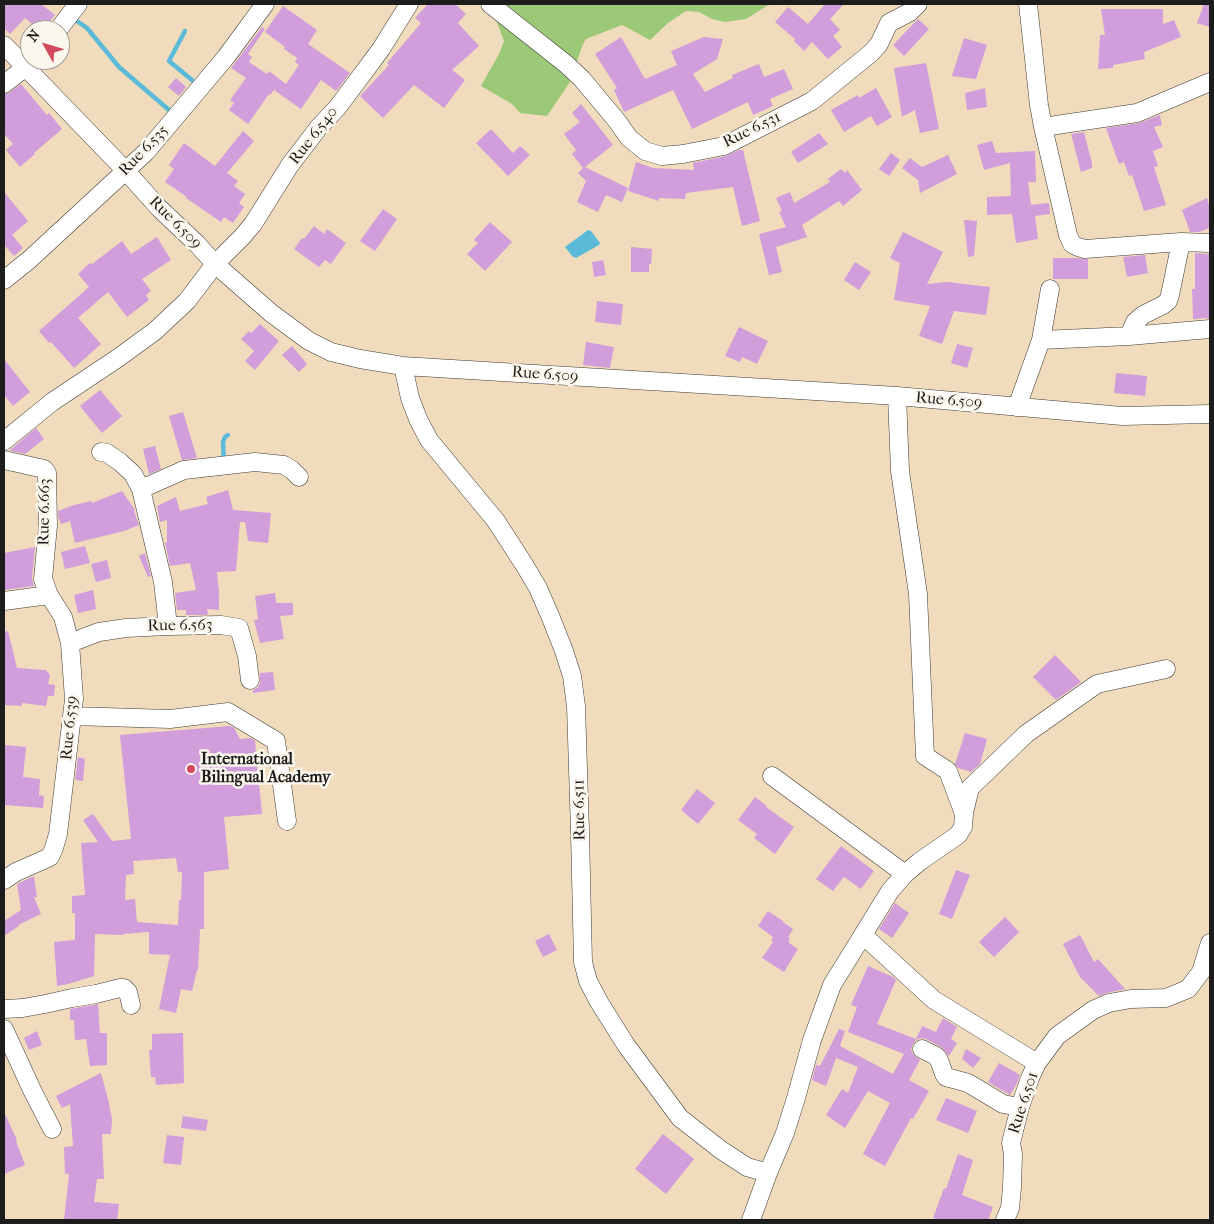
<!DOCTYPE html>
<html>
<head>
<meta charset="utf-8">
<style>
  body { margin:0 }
  #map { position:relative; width:1214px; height:1224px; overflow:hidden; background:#f0dcbc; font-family:"IM FELL French Canon",serif }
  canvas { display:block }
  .frame { position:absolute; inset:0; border:5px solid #1c1c1c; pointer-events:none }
  .north { position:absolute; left:20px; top:20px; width:50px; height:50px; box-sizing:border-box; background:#fbf7ec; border:1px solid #a29f99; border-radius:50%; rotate:309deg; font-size:14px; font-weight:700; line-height:20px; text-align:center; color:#1c1c1c }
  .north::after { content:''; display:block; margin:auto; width:18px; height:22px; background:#d1495b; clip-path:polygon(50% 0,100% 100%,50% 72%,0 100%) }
</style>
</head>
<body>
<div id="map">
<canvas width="1214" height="1224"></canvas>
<div class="frame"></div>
<div class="north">N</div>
</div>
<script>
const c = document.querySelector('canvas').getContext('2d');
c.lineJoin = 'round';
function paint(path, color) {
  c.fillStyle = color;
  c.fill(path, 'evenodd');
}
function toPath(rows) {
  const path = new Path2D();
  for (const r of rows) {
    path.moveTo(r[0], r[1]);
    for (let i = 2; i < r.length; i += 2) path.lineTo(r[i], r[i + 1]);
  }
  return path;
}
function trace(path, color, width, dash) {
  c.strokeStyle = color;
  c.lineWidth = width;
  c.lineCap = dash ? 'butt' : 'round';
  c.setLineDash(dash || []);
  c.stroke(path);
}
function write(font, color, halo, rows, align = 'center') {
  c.font = font + ' "IM FELL French Canon",serif';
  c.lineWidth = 5;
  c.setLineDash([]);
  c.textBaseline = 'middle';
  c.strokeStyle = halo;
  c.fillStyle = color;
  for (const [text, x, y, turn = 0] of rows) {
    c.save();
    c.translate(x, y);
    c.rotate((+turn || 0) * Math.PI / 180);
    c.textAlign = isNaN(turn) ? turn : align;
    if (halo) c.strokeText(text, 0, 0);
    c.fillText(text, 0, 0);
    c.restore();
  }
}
paint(toPath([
  [490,4,770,4,746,19,725,22,712,19,699,12,686,11,668,23,650,40,622,25,586,39,583,44,570,82,547,116,520,113,512,104,481,86,499,54,504,41]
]), '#9bc977');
paint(toPath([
  [588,230,591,231,600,243,599,245,576,258,572,256,565,247]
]), '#5abad8');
trace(toPath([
  [74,19,87,28,119,67,169,110],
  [185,31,169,61,192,80],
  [224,463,223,442,225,437,228,435]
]), '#5abad8', 4.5);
paint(toPath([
  [4,4,41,4,55,15,42,30,39,30,25,18,10,34,4,28],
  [428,4,455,4,466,14,458,23,479,46,452,70,465,80,444,108,414,85,383,118,360,96,389,65,387,63,421,23,415,18],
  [825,4,844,4,830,19,840,30,833,36,842,47,828,59,812,42,804,51,794,41,795,39,775,22,788,7,808,24],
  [1204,4,1210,4,1210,27,1197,23],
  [283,6,317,30,308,44,350,73,336,91,321,80,301,109,274,90,270,95,269,94,248,124,229,110,234,103,230,100,246,78,231,68,262,27,265,29,248,54,252,57,249,62,267,74,269,71,286,84,299,65,295,62,297,58,284,49,285,47,265,32],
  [1101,9,1163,9,1163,24,1174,20,1181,37,1144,52,1145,59,1113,65,1113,68,1098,69,1100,35,1105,35],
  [918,19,929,29,904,56,893,45],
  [621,37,645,79,677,65,671,51,704,37,723,39,717,59,693,74,705,92,733,78,732,75,759,64,764,77,784,69,793,89,770,99,773,106,753,115,748,102,692,129,673,90,624,112,614,90,617,88,595,54],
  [964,38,987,45,976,79,952,76],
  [926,63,939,129,920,133,915,110,902,117,894,68],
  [176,78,186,87,179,96,168,87],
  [21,84,47,115,49,113,62,129,34,153,35,154,20,167,6,150,13,144,4,134,4,94,10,92],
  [876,88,892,117,877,126,871,116,844,132,831,110,858,95,859,98],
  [985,88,987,107,967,110,965,93],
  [581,104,613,145,585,167,628,188,622,202,606,195,598,212,577,202,586,181,578,173,583,168,572,154,576,150,564,134,580,122,572,113],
  [1160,115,1162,125,1154,127,1163,147,1153,151,1158,166,1154,167,1166,205,1144,211,1132,175,1129,176,1124,162,1119,164,1106,128,1139,123],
  [491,129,513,153,520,146,530,155,508,176,476,143],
  [243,131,254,141,227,173,238,181,234,186,245,194,239,203,244,207,233,223,224,217,221,222,186,198,187,197,165,182,174,169,169,165,184,143,215,166],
  [1084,132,1092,163,1092,168,1081,172,1071,134],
  [819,133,828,144,798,163,791,152],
  [992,141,996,153,1035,151,1036,182,1028,182,1031,205,1049,203,1050,214,1035,216,1038,239,1016,243,1012,214,987,215,987,197,1011,196,1010,163,984,170,977,145],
  [739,150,743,150,760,221,742,226,733,187,686,193,685,199,659,198,659,201,628,191,636,162,653,168,694,170,693,163,726,156],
  [891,153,900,160,889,176,879,169],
  [948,155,957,174,920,193,918,180,902,168,910,158,922,167],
  [841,169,845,173,847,170,862,190,843,206,839,201,802,225,807,237,776,247,782,272,769,275,759,234,786,227,779,212,782,211,776,198,790,192,794,203,830,182,828,179],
  [4,192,28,221,12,235,23,248,14,256,4,245],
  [1207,198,1210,208,1210,228,1199,232,1190,232,1182,210],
  [383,209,397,219,375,251,360,241],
  [964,220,977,221,974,256,968,257],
  [490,222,512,242,485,271,467,254,478,243,474,240],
  [314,226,324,234,327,229,346,243,331,264,325,260,319,267,294,249,302,238,304,239],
  [903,232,943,252,927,284,947,282,990,287,986,315,954,311,942,344,919,336,930,306,894,300,900,263,890,258],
  [157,237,171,260,142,279,151,291,146,295,149,300,127,317,108,292,78,318,101,344,74,368,51,342,49,343,39,331,89,287,78,274,90,263,92,264,122,241,131,254],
  [631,247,652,249,651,264,649,264,649,272,631,272],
  [1195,253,1210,254,1210,318,1193,319,1192,289,1195,289],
  [1145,255,1148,273,1127,277,1123,257],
  [1053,258,1077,258,1088,259,1088,279,1053,279],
  [603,260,606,275,594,277,592,262],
  [855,262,871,272,859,290,844,280],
  [597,301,623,304,621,325,595,322],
  [260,324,279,341,255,370,245,361,254,351,241,339,249,331,251,333],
  [739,327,768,341,757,364,742,357,740,362,725,356],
  [586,342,614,347,610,368,583,365],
  [957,344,973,348,967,368,951,363],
  [292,346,307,364,299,372,282,355],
  [4,359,30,392,13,406,4,395],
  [1116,373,1147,376,1145,396,1114,393],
  [100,390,122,416,102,433,80,406],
  [183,412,197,458,182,460,169,416],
  [36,428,44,439,25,454,11,451,10,450],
  [155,446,161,469,149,474,143,449],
  [228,490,233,510,271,513,268,543,248,541,245,522,240,522,236,571,217,572,219,593,219,610,207,609,208,615,186,615,186,610,177,610,175,593,196,590,190,563,170,566,165,543,167,542,167,520,160,522,157,506,176,497,180,511,208,504,206,497],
  [122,491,135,510,134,511,139,525,124,531,75,543,70,521,61,524,58,516,58,511,74,505,91,501,92,503],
  [85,546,90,563,65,569,61,552],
  [35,547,32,578,34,586,4,590,4,553],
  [145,553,151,576,148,577,139,556],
  [107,560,111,578,96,582,91,564],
  [93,590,96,609,78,613,74,595],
  [275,593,276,603,293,603,293,615,280,616,284,639,260,643,254,620,258,619,255,596],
  [8,631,17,668,46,670,50,675,48,684,55,685,54,696,48,696,46,706,22,703,22,706,4,705,4,632],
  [1055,655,1081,682,1056,700,1033,677],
  [273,672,275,690,253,693,253,690,257,688,260,684,260,673],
  [230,726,234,728,240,739,251,738,255,741,262,814,224,817,229,869,204,872,204,929,200,929,198,970,197,970,192,991,181,989,176,1013,159,1009,170,955,149,954,149,932,123,934,123,935,95,934,94,976,68,984,57,986,54,942,75,940,75,913,72,913,72,896,85,895,81,843,98,842,83,820,93,814,112,841,131,839,120,735],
  [176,858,178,872,182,872,181,900,179,900,178,925,137,922,135,899,125,900,126,875,134,874,133,861],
  [965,733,987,739,980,764,971,772,958,768,955,764],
  [4,745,26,747,23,777,40,779,39,795,44,796,43,808,4,805],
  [78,757,85,759,83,781,75,780],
  [697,789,715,803,698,824,681,810],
  [755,797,767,806,766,807,794,827,775,854,754,838,757,834,738,820],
  [841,846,874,871,861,889,844,877,833,891,816,879],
  [956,870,970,875,952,919,939,914],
  [34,876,37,897,34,897,41,914,18,925,19,926,4,936,4,921,21,910,17,884],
  [895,903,909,913,892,938,879,929],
  [768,911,783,921,783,922,793,929,788,937,790,938,788,941,790,942,789,943,798,949,784,972,762,958,773,942,771,940,773,937,758,926],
  [1005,917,1019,932,994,957,979,942],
  [549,934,557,950,543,957,535,941],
  [1080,935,1094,962,1098,959,1125,989,1107,993,1099,996,1080,977,1063,944],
  [868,966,893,977,896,980,877,1024,916,1039,922,1026,936,1032,943,1018,957,1027,951,1039,957,1043,949,1056,941,1047,926,1039,921,1038,916,1040,913,1044,911,1049,913,1054,920,1060,909,1080,929,1091,913,1119,911,1118,885,1166,863,1154,890,1103,868,1091,845,1128,826,1115,842,1089,848,1093,858,1067,836,1058,826,1086,812,1080,816,1065,820,1066,839,1029,845,1031,840,1046,893,1074,904,1054,848,1032,857,1007,851,1005],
  [98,1004,100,1033,107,1033,107,1065,90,1066,86,1039,75,1040,74,1020,70,1020,70,1009],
  [37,1031,42,1045,29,1050,24,1038],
  [183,1033,184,1083,156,1085,155,1077,151,1077,149,1050,152,1050,152,1034],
  [966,1049,981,1058,973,1068,962,1059],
  [999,1063,1020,1075,1016,1085,1010,1095,988,1082],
  [101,1073,108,1099,112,1119,111,1134,102,1134,104,1179,97,1179,94,1202,119,1204,117,1220,64,1220,69,1174,65,1174,64,1147,73,1146,70,1104,62,1108,56,1096],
  [946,1098,977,1111,968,1133,936,1120],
  [4,1112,17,1140,16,1141,25,1165,4,1174],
  [183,1116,208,1120,206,1131,181,1128],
  [663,1134,694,1159,666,1194,635,1169],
  [167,1135,184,1137,181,1165,163,1163],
  [958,1154,973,1160,962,1195,993,1207,988,1220,940,1220,933,1218,944,1188,946,1189]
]), '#d19dda');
const minor = toPath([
  [490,4,566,64,582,79,617,121,629,138,645,151,662,156,683,154,724,146,812,101,871,53,879,44,889,23,910,12,918,4],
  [1028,4,1039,105,1043,127,1068,235,1072,244,1078,247,1085,249,1181,242,1170,295,1168,301,1163,305,1143,315,1135,322,1129,336],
  [58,30,78,4],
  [4,45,125,170,159,208,197,244,215,264,271,313,309,341,331,352,360,359,403,366,897,396,1122,416,1210,414],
  [4,84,26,67,32,60],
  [1043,127,1137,113,1210,82],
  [1181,242,1210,243],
  [4,280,29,260,146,152,226,57,265,4],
  [1041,340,1129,336,1210,329],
  [403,366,410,398,418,419,429,440,496,521,525,566,538,588,551,618,564,651,572,676,576,706,580,832,583,962,588,981,599,1002,626,1045,680,1118,721,1150,747,1167,768,1173,751,1220],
  [1017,407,1041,340,1050,289],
  [4,441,52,402,118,358,155,331,187,301,215,264,242,237,253,224,290,165,319,127,337,108,358,80,381,49,409,4],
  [101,452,107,453,120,462,133,474,141,489,163,582,168,626],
  [4,460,44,469,47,473,48,526,43,579,49,595],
  [141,489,184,470,255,462,284,465,292,470,299,477],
  [4,601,49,595,63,617,70,643,74,699,58,834,54,848,50,857,16,872,4,880],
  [70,643,99,632,126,628,168,626,221,625,239,628,247,656,250,680],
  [72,716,170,719,228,712,276,741,287,821],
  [772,776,905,874],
  [964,813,970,788,1026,734,1097,684,1166,669],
  [863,935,934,1000,1037,1063],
  [4,1009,23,1008,45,1004,72,998,96,994,120,988,124,988,128,992,131,1005],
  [4,1029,32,1090,52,1129],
  [922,1049,936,1056,939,1060,944,1074,946,1077,968,1083,1003,1104,1020,1107],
  [768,1173,785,1133,796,1098,812,1040,832,985,890,891,905,874,919,862,958,835,963,827,964,814,948,771,925,756,918,594,900,471,897,396],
  [1005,1220,1010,1208,1012,1188,1013,1154,1011,1143,1020,1107,1030,1078,1037,1063,1057,1036,1093,1010,1109,1003,1131,999,1166,998,1188,989,1201,972,1210,943]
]);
trace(minor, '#3c3934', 19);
trace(minor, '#fff', 18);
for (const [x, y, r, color] of [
  [191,769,5,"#d1495b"]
]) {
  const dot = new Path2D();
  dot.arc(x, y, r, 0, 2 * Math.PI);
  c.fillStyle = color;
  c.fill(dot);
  trace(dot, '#fbf7ec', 2);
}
write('16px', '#1c1c1c', '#fbf7ec', [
  ["Rue 6.531",752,130,-26],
  ["Rue 6.540",314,136,-52],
  ["Rue 6.535",144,151,-46],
  ["Rue 6.509",175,223,45],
  ["Rue 6.509",545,375,4],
  ["Rue 6.509",949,401,5],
  ["Rue 6.663",45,512,-89],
  ["Rue 6.563",180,626,-1],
  ["Rue 6.539",70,728,-85],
  ["Rue 6.511",580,810,-91],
  ["Rue 6.501",1024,1103,-72]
]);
write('bold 16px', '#1c1c1c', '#fbf7ec', [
  ["International",201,760],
  ["Bilingual Academy",201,778]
], 'left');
</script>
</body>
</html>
